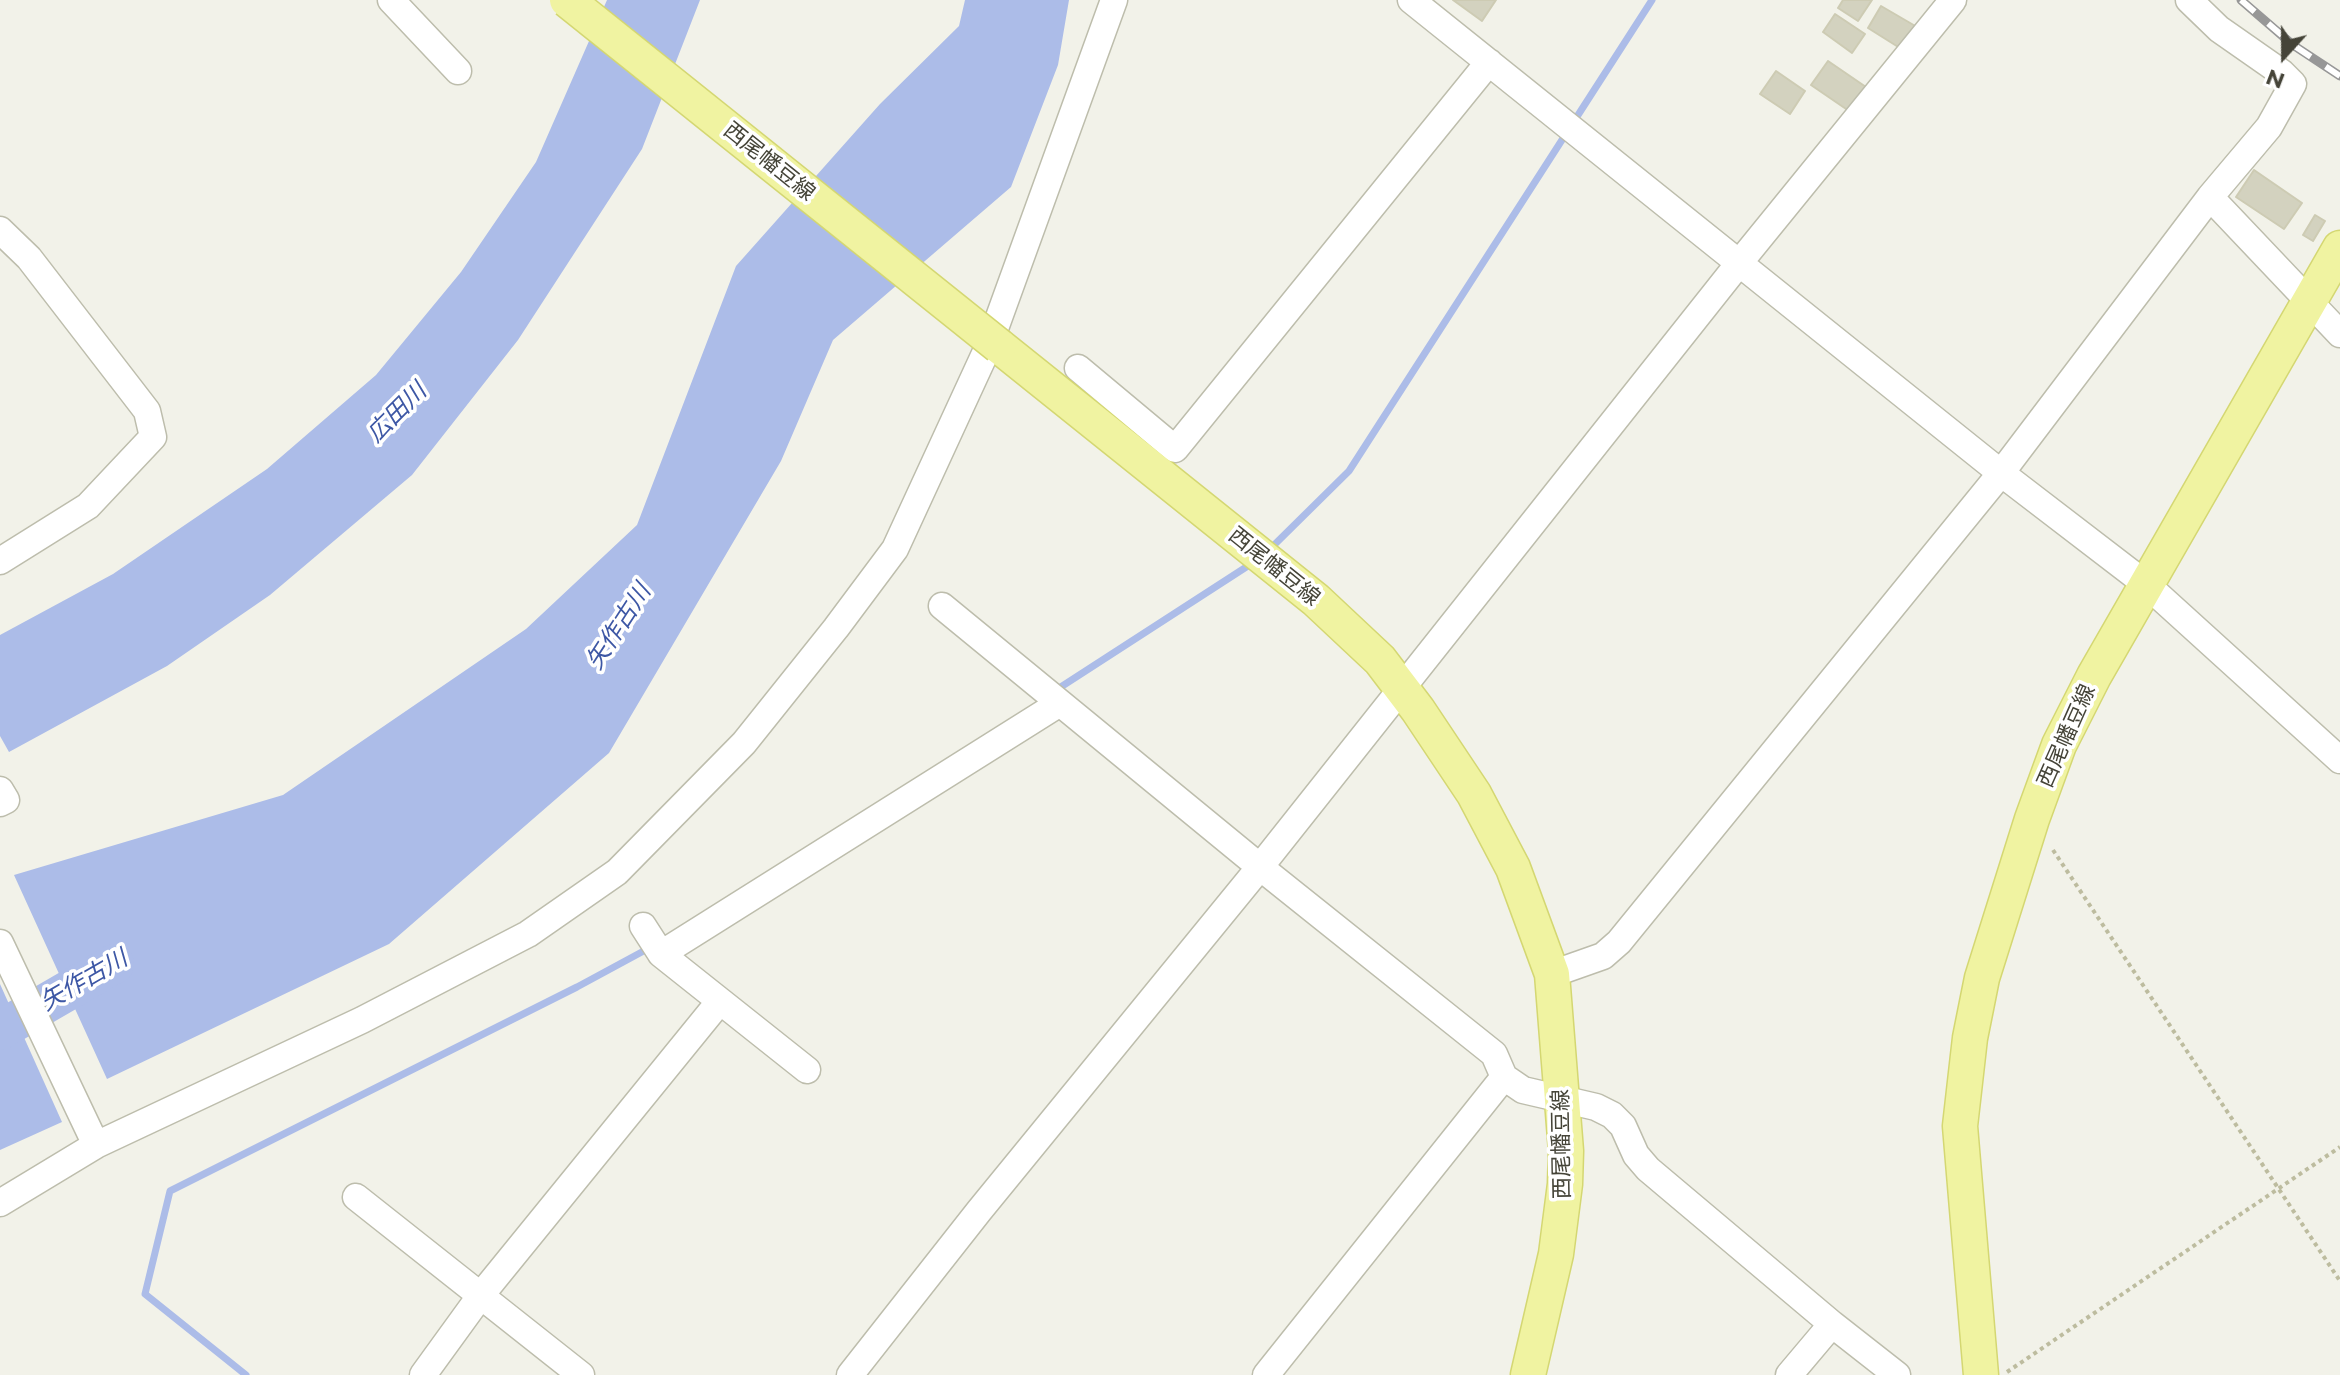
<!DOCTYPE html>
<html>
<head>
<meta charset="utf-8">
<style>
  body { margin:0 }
  #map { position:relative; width:2340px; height:1375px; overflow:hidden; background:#f2f2e9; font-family:Montserrat,sans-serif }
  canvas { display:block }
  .north { position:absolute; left:2244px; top:16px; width:80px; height:80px; -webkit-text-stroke:6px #fff; paint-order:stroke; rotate:201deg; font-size:22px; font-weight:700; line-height:32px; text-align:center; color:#454438 }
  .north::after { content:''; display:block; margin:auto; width:28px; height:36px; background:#454438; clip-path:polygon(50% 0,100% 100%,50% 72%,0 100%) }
</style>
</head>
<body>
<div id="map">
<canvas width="2340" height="1375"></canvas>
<div class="north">N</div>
</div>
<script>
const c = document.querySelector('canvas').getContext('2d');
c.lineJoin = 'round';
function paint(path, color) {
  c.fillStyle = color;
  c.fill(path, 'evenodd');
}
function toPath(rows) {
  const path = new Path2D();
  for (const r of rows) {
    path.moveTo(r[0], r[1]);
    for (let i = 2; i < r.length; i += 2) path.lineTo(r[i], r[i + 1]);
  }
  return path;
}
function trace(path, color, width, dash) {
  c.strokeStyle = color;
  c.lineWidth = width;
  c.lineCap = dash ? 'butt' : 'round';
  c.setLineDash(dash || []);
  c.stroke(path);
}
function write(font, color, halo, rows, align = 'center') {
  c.font = font + ' Montserrat,"Noto Sans JP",sans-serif';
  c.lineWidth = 7;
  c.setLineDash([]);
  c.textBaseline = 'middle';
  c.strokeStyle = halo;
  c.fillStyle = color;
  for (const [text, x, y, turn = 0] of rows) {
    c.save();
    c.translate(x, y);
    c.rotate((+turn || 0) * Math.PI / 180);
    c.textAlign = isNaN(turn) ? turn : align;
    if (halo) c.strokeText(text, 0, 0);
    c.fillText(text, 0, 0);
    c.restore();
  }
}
paint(toPath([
  [607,0,700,0,642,149,518,340,412,475,270,595,167,666,9,752,0,736,0,635,113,574,267,469,376,375,461,272,536,162],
  [965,0,1069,0,1058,65,1011,187,833,340,781,461,609,753,389,944,107,1079,14,875,283,795,526,629,637,525,736,266,880,104,959,26],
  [0,984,62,1122,0,1150]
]), '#acbce8');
trace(toPath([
  [1270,549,1349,471,1652,0],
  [1053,692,1254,562],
  [246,1375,145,1294,170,1191,577,987,651,947]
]), '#acbce8', 7);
trace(toPath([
  [0,1030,114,964]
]), '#acbce8', 40);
const building = toPath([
  [1453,0,1496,0,1482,21,1453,0],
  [1843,0,1872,0,1858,21,1838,8,1843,0],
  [1881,6,1917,27,1903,50,1868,28,1881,6],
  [1835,14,1865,34,1852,53,1823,32,1835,14],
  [1828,61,1866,87,1849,111,1811,85,1828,61],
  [1776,71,1805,91,1790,114,1760,94,1776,71],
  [2254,170,2302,203,2284,229,2236,197,2254,170],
  [2315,215,2325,221,2313,241,2303,235,2315,215]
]);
paint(building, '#d3d2bf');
trace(building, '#cdcbb3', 2);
const minor = toPath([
  [391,0,458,71],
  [1411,0,2001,473,2147,585,2340,760],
  [2210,197,2340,334],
  [0,230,29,258,147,411,153,437,88,506,0,561],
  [1078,368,1175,449,1489,62],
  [942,606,1260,867,1494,1054,1504,1077,1523,1090,1596,1107,1612,1115,1623,1126,1636,1155,1648,1169,1832,1324,1897,1375],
  [0,790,6,800,0,803],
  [643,926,661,954],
  [0,943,96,1145],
  [1552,974,1603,956,1619,942,2001,473,2210,197,2269,127,2293,84,2282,73,2219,29,2189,0],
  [807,1070,661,954,1060,703],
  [356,1197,581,1375],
  [0,1203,96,1145,362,1020,528,934,617,872,744,743,836,628,895,549,989,345,1114,0],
  [423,1375,481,1295,720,1001],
  [850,1375,979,1211,1260,867,1740,262,1953,0],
  [1266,1375,1504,1077],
  [1789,1375,1832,1324]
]);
const major = toPath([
  [999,346,1316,600,1380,660,1418,710,1474,794,1513,868,1552,974,1566,1151,1565,1184,1556,1254,1528,1375],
  [1981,1375,1960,1126,1970,1038,1982,978,2032,819,2059,745,2094,676,2340,248]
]);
trace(minor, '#bdbdac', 29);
trace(major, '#d4d772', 37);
trace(toPath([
  [2053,850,2340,1281],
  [2007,1372,2340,1147]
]), '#bdbc9f', 4, [4, 4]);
trace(minor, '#fff', 26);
trace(major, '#f0f3a1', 34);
const rail = toPath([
  [2241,0,2293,45,2340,76]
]);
trace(rail, '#979797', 9);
trace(rail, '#fff', 6, [18]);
const majorBridge = toPath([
  [567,0,999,346]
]);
trace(majorBridge, '#d4d772', 37, []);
trace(majorBridge, '#f0f3a1', 34);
write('22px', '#454438', '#fff', [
  ["西尾幡豆線",769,162,39],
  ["西尾幡豆線",1274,567,39],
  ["西尾幡豆線",2067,736,-66],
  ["西尾幡豆線",1562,1144,-91]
]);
write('italic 24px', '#3d57a5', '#fff', [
  ["広田川",397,413,-45],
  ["矢作古川",619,627,-57],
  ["矢作古川",84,981,-30]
]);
</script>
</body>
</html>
